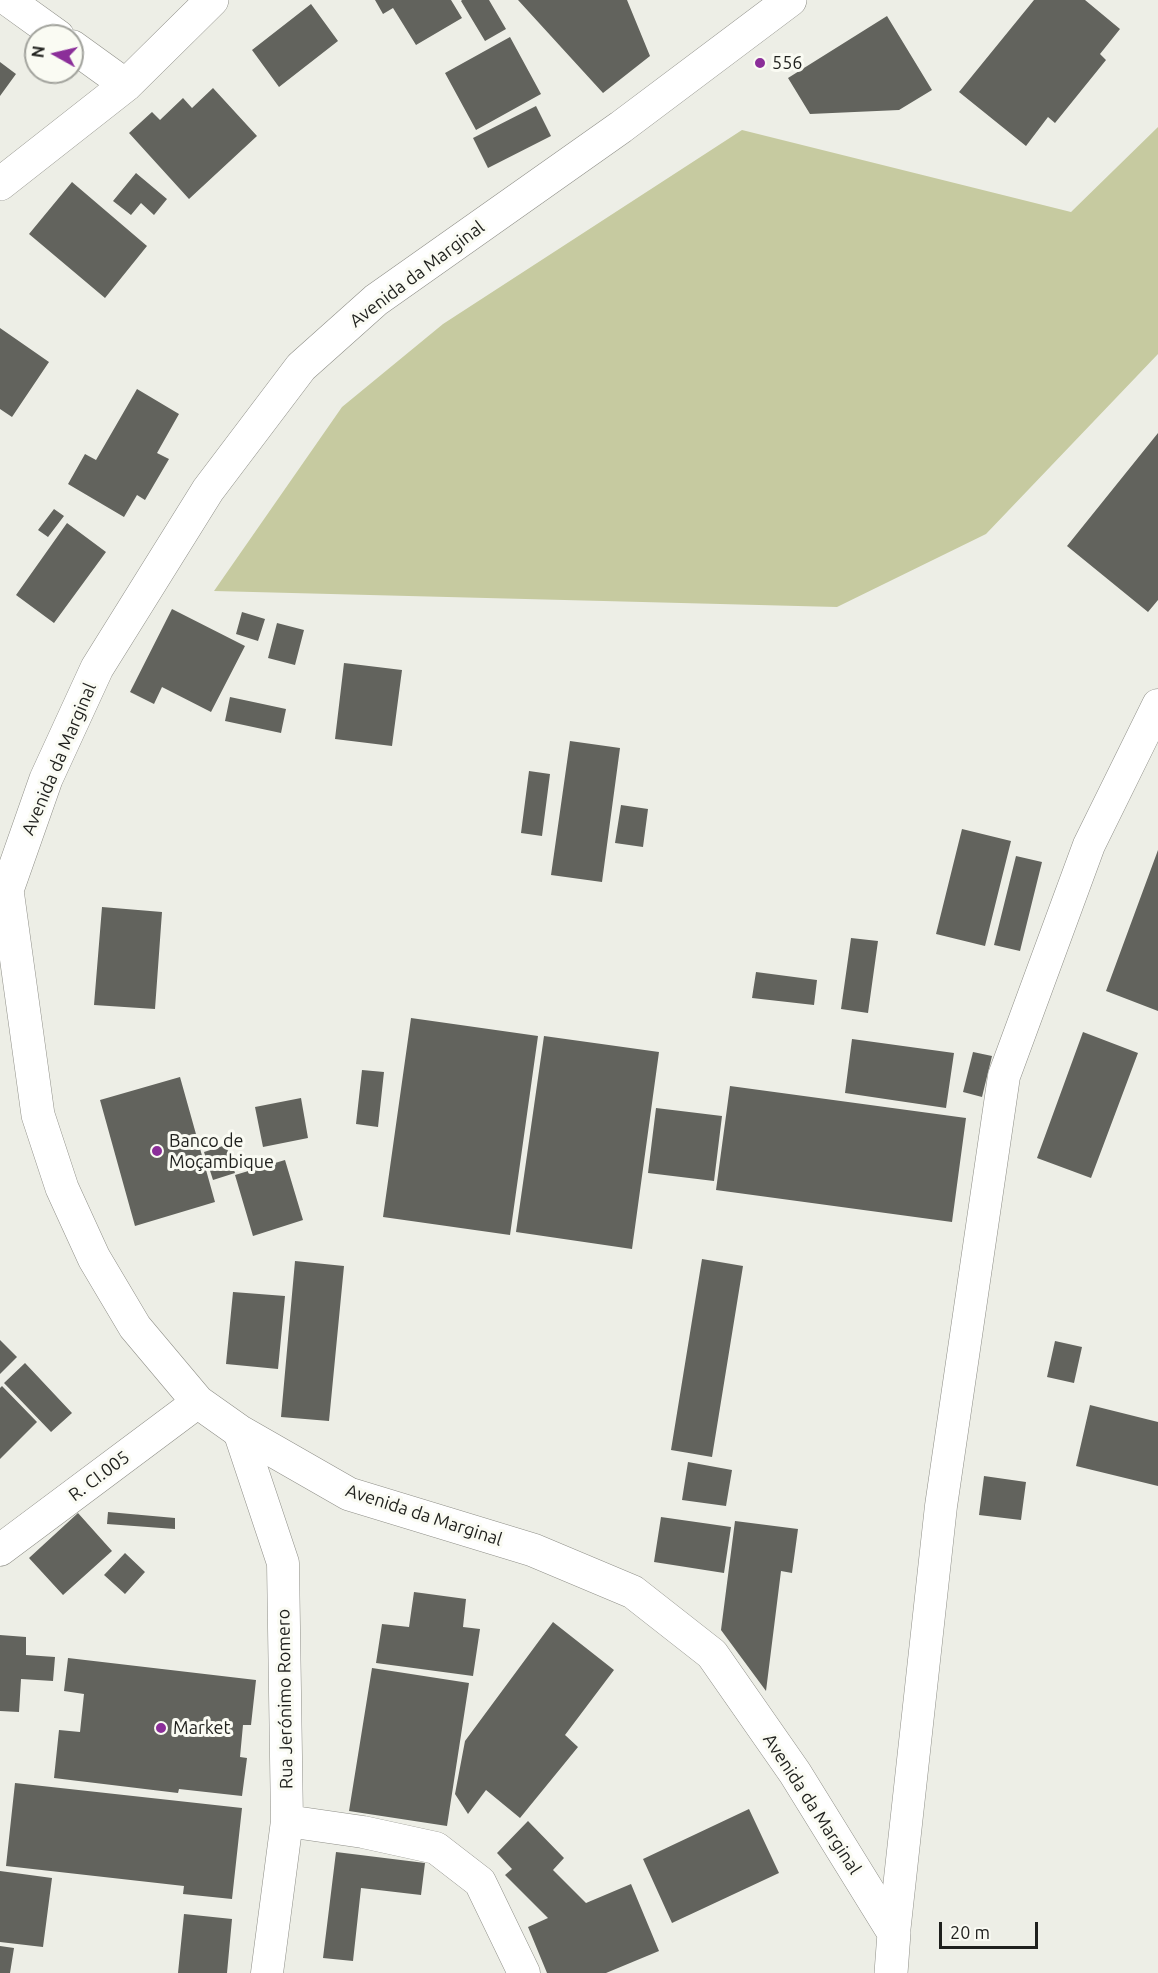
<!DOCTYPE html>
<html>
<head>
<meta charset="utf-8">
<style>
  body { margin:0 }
  #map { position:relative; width:1158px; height:1973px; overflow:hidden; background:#edeee6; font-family:Ubuntu,sans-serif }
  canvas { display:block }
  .north { position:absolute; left:24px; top:24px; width:60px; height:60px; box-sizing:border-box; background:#fafbf3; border:2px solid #a2a39d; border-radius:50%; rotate:278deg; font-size:16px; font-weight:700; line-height:24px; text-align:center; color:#1f201d }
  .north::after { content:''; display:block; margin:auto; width:21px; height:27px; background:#8b2e99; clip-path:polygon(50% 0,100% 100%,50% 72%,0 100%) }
  .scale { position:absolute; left:939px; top:1922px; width:99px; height:27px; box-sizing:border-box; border:3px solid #1f201d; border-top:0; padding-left:8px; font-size:18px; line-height:21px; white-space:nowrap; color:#1f201d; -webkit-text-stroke:4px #fafbf3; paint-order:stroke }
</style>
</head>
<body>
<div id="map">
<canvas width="1158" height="1973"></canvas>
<div class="north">N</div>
<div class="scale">20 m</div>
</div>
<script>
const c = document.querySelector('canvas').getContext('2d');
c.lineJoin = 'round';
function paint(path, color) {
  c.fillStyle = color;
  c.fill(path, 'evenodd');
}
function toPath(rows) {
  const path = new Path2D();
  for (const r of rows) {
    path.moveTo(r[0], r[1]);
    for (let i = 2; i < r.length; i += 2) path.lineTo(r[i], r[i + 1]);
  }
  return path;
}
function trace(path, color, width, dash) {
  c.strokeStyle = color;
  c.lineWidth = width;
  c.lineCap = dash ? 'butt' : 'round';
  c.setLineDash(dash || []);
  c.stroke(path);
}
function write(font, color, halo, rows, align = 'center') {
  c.font = font + ' Ubuntu,sans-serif';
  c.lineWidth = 6;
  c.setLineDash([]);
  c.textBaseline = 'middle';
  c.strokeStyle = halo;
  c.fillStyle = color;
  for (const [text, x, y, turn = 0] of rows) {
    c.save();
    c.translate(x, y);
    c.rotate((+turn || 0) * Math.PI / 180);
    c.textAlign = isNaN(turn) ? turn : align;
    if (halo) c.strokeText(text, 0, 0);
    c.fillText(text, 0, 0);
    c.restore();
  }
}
paint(toPath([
  [1158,127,1158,354,986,534,837,607,214,591,342,407,443,324,742,130,1071,212]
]), '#c6caa0');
paint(toPath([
  [375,0,451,0,462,18,416,45,393,8,383,14],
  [462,0,489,0,506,29,485,41,461,1],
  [518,0,627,0,650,56,603,93],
  [1034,0,1085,0,1120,29,1100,54,1106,60,1055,123,1048,117,1026,146,959,92],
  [311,4,338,41,279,87,252,50],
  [887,16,932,90,899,110,810,114,788,78],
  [510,37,541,94,476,130,445,73],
  [0,62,16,74,0,96],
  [213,88,257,136,189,199,129,133,152,112,160,120,183,98,192,108],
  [536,106,551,136,488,168,473,138],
  [136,173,167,199,154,215,141,203,131,215,113,201],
  [72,182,147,246,105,298,29,234],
  [0,328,49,362,12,417,0,409],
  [137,389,179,414,157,453,169,459,145,500,137,495,124,517,68,484,85,454,96,460],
  [1158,433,1158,600,1148,612,1067,546],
  [54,509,64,516,48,537,38,530],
  [67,523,106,552,54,623,16,595],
  [172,609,245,646,211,712,162,687,154,704,130,692],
  [242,612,265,619,258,641,236,634],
  [277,623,304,630,295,665,268,658],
  [344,663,402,670,392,746,335,739],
  [230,697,286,709,281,733,225,721],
  [570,741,620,748,602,882,551,875],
  [529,771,550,774,542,836,521,833],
  [621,805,648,809,643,847,615,843],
  [962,829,1011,841,985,946,936,934],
  [1158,850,1158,1011,1106,991],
  [1016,856,1042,862,1020,951,994,945],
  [102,907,162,912,155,1009,94,1005],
  [851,938,878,941,868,1013,841,1009],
  [756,972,817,980,814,1005,752,998],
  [411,1018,538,1036,510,1235,383,1217],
  [1083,1032,1138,1053,1091,1178,1037,1158],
  [544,1036,659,1052,632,1249,516,1232],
  [852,1039,954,1053,946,1108,845,1093],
  [973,1052,992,1056,982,1097,963,1092],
  [362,1070,384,1072,378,1127,356,1124],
  [180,1077,215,1202,135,1226,100,1100],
  [730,1086,966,1118,952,1222,716,1190],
  [301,1098,308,1138,263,1147,255,1107],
  [656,1108,722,1116,714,1181,648,1173],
  [226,1145,235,1173,213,1180,204,1152],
  [285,1160,303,1220,253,1236,235,1175],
  [702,1259,743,1266,712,1457,671,1450],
  [295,1261,344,1266,329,1421,281,1417],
  [233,1292,285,1296,278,1369,226,1364],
  [0,1340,17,1357,0,1374],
  [1055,1341,1082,1347,1074,1383,1047,1377],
  [25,1363,72,1413,51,1432,4,1383],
  [2,1386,37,1422,0,1459,0,1388],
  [1090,1405,1158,1422,1158,1486,1076,1466],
  [688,1462,732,1470,726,1506,682,1500],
  [984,1476,1026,1482,1021,1520,979,1515],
  [108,1512,175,1518,175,1529,107,1524],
  [78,1513,112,1551,63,1595,29,1558],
  [661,1517,731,1527,724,1573,654,1562],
  [735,1521,798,1529,792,1573,781,1571,766,1691,721,1630],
  [125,1553,145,1572,125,1594,104,1575],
  [414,1592,466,1599,463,1627,480,1629,473,1676,376,1663,382,1624,409,1627],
  [553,1622,614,1670,565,1735,578,1747,520,1818,486,1790,468,1814,455,1794,465,1741],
  [0,1635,26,1637,26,1655,55,1657,53,1681,21,1679,19,1712,0,1711],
  [68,1658,256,1680,251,1725,243,1725,240,1757,247,1758,242,1796,179,1789,178,1793,54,1778,59,1730,80,1732,84,1694,64,1691],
  [372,1668,469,1683,447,1826,349,1811],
  [15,1783,242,1808,232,1899,183,1894,184,1886,6,1866],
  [749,1809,779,1873,672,1923,643,1859],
  [528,1821,564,1858,553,1870,586,1903,631,1884,659,1951,606,1973,547,1973,528,1927,548,1918,505,1875,512,1869,497,1853],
  [336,1852,425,1863,421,1895,361,1888,353,1961,323,1958],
  [0,1871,52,1878,43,1947,0,1942],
  [184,1914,232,1919,227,1973,178,1973],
  [0,1946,14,1948,10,1973,0,1973]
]), '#62635d');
const minor = toPath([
  [8,0,58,36],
  [72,46,126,85],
  [239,1431,283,1563,287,1821,267,1973],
  [0,1550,198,1402],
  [287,1821,363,1832,436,1848,480,1882,524,1973],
  [894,1933,941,1506,1004,1076,1089,845,1158,705]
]);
const tertiary = toPath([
  [790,0,621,127,376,300,301,367,208,490,97,668,46,779,7,890,38,1115,62,1188,94,1258,135,1327,198,1402,239,1431,349,1494,533,1550,633,1592,712,1654,795,1773,894,1933,891,1973],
  [0,184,126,85,212,0]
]);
trace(minor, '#8f8f88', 33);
trace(tertiary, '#8f8f88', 34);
trace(minor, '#fff', 32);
trace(tertiary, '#fff', 33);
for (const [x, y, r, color] of [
  [760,63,6,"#8b2e99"],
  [157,1151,6,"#8b2e99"],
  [161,1728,6,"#8b2e99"]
]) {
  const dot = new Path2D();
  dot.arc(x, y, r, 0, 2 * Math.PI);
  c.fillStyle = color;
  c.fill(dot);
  trace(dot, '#fafbf3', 2);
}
write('18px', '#1f201d', '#fafbf3', [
  ["556",772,63],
  ["Banco de",169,1141],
  ["Moçambique",169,1162],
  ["Market",173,1728]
], 'left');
write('18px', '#1f201d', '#fafbf3', [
  ["Avenida da Marginal",417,274,-37],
  ["Avenida da Marginal",59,759,-67],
  ["R. CI.005",99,1476,-37],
  ["Avenida da Marginal",424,1515,18],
  ["Rua Jerónimo Romero",285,1699,-91],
  ["Avenida da Marginal",812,1804,57]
]);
</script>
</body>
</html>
